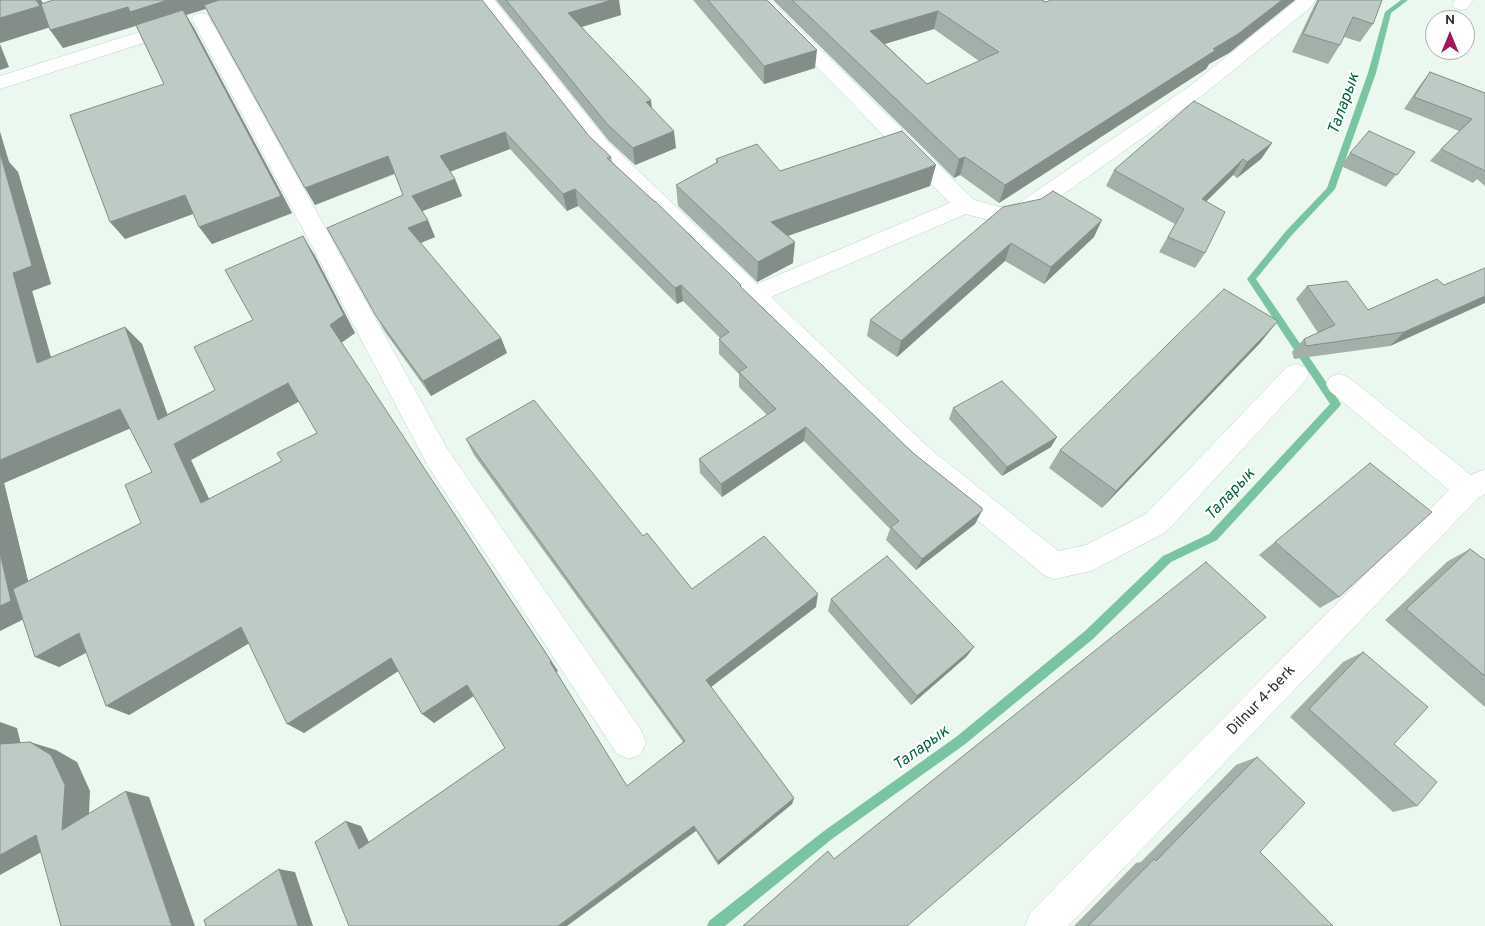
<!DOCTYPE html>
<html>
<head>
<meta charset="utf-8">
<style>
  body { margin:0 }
  #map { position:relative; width:1485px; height:926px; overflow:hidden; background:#eaf8f0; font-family:Overpass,sans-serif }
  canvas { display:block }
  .north { position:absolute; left:1425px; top:10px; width:50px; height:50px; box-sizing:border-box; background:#fff; border:1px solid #abadac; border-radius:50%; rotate:0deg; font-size:14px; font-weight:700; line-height:20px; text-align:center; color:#2c322f }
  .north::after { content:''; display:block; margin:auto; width:18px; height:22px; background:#a41559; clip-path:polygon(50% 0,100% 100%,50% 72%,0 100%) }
</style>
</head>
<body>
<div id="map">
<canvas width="1485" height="926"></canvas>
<div class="north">N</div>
</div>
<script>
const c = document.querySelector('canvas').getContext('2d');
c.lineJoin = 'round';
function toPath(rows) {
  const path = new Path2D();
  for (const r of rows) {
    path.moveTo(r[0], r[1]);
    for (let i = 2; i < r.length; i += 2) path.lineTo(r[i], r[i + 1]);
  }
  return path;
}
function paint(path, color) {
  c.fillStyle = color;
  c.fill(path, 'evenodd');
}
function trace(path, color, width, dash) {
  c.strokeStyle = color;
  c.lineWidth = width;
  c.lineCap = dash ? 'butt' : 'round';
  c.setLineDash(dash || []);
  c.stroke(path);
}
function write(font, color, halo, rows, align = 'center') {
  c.font = font + ' Overpass,sans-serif';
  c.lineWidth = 4;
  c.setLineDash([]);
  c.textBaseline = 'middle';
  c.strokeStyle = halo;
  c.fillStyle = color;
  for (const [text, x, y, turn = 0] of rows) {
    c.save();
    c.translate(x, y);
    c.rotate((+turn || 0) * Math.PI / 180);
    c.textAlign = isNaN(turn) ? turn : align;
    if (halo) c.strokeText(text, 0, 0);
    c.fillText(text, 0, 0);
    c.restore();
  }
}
paint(toPath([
  [1401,0,1408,0,1391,13,1376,73,1335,189,1292,235,1256,279,1339,401,1341,404,1339,407,1217,540,1171,562,1093,639,964,745,832,839,725,926,707,926,709,921,824,831,956,737,1085,631,1163,556,1209,534,1330,404,1247,279,1286,231,1327,188,1368,73,1385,12,1401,0]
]), '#7ac4a1');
const minor = toPath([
  [475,0,494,0,608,142,757,284,950,203,751,0,770,0,974,200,1000,207,1019,203,1190,86,1297,0,1315,0,1311,7,1204,94,1034,215,1000,223,966,214,771,297,929,448,1058,551,1086,545,1146,514,1287,367,1296,364,1305,367,1309,374,1305,381,1166,532,1091,571,1054,579,1044,575,909,464,594,152,475,0],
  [1455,0,1473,0,1467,9,1461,10,1455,9,1452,5,1455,0],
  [201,13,208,15,210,19,448,450,641,730,646,742,641,754,629,759,617,754,428,466,192,19,194,15,201,13],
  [177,20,184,22,186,26,184,30,0,89,0,76,177,20],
  [1339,374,1348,377,1471,475,1485,469,1485,494,1478,498,1068,926,1025,926,1030,913,1449,490,1330,391,1326,384,1330,377,1339,374]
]);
trace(minor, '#c2d0c9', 1);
paint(minor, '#fff');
paint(toPath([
  [0,0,41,0,43,3,482,0,589,136,611,157,612,162,741,287,975,524,916,570,886,540,890,529,804,441,722,497,700,473,699,459,767,415,739,387,739,374,719,354,719,339,720,338,683,301,677,304,578,206,567,211,510,149,450,171,455,179,462,196,422,211,435,237,420,243,501,338,507,353,431,396,385,332,327,228,403,195,395,174,315,205,206,9,186,15,194,28,292,213,212,244,193,214,125,239,164,84,136,26,63,48,49,27,0,43],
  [496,0,619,0,621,15,582,27,652,108,676,148,635,165,609,141],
  [693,0,767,0,815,68,764,84],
  [773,0,1042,0,1046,2,1051,0,1295,0,1229,53,1209,64,1206,69,999,203,960,175,954,178],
  [934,29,979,61,927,84,885,44],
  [1317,0,1382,0,1373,24,1360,42,1344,37,1340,45,1328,64,1292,52],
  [1430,72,1485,93,1485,186,1477,179,1473,183,1430,161,1441,149,1459,131,1404,109,1420,85],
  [0,132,9,162,18,172,51,284,32,291,51,357,125,327,142,344,167,414,215,390,253,320,314,254,355,333,341,343,558,671,556,672,627,786,683,742,474,455,466,439,643,536,692,589,816,607,711,687,794,798,792,804,718,865,696,831,349,926,361,826,369,842,505,748,474,696,434,723,398,671,304,733,249,643,129,715,86,653,59,667,23,619,0,631],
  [299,401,317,433,282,461,209,499,191,460],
  [130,428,152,472,141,523,28,581,4,483],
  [1272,143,1261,159,1237,178,1233,175,1206,202,1205,253,1195,268,1159,252,1175,224,1106,186,1114,170],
  [1415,152,1386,187,1341,166,1350,153],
  [716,159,780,171,930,186,788,236,793,263,757,282,678,206,676,185,716,163],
  [1003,207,1094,237,1044,284,1005,261,897,357,867,336,870,320],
  [1307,286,1368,310,1472,308,1390,346,1294,359,1292,352,1304,339,1318,333,1296,299],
  [1261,342,1102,508,1049,468,1060,450],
  [953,408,1051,447,1002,476,949,419],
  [1370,463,1339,597,1320,608,1259,555],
  [1470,549,1485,560,1485,707,1385,620,1448,561],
  [831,599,974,647,966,657,911,705,828,611],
  [1363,652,1394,744,1417,806,1393,812,1290,717,1343,662],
  [1257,757,1260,852,1333,926,1074,926,1136,863,1141,862,1236,765]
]), '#a3afa9');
paint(toPath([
  [36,0,41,0,54,26,0,43,0,18],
  [168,0,233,0,186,15,194,28,292,213,212,244,199,227,281,196,138,25,63,48,50,30,128,7],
  [612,0,619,0,621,15,571,30,568,13],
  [1282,0,1295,0,1229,53,1209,64,1206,69,999,203,1005,185,1213,49],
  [938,11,934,29,868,49,870,31],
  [0,44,9,67,0,70],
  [817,50,815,68,764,84,764,66],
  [651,100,653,117,646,102],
  [674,131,676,148,635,165,633,148],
  [0,132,9,162,18,172,51,284,32,291,57,379,37,363,13,273,0,161],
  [505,132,510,149,447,173,440,156],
  [1272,143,1261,159,1237,178,1247,162],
  [388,156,395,173,315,205,305,188],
  [965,157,960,175,954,178,959,159],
  [1243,159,1233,175,1192,215,1202,199],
  [936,165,930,186,770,242,771,222],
  [455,179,462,196,420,212,412,196],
  [575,189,578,206,567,211,563,194],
  [185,195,198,212,125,239,110,222],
  [428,220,435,237,416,245,408,228],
  [1102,220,1094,237,1044,284,1051,267],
  [303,236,314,254,355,333,341,343,330,325],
  [795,242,793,263,757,282,758,262],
  [1011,243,1005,261,897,357,901,341],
  [681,285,683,301,677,304,675,288],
  [1485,296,1485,303,1390,346,1404,332],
  [1278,321,1261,342,1102,508,1116,491],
  [125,327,142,344,175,435,158,420],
  [501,338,507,353,431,396,423,381],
  [288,383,302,400,191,460,218,518,201,503,174,444],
  [120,409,138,425,4,483,36,613,0,631,0,460],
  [806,427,804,441,722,497,721,484],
  [1057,437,1051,447,1002,476,1007,467],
  [982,511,975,524,916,570,922,559],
  [818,594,816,607,707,690,706,680],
  [241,627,258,638,129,715,106,706],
  [79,633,102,644,59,667,35,657],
  [974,647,966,657,911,705,917,696],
  [391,658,403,668,304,733,287,724],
  [551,661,558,671,556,672,550,662],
  [467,685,476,694,434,723,422,714],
  [0,722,17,728,23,753,0,746],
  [30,742,56,750,77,762,90,791,88,835,62,830],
  [126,791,149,797,195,926,172,926],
  [794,798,792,804,718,865,718,861],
  [346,821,361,826,374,853,359,849],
  [694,826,696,831,567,926,558,926],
  [36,835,63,840,0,875,0,855],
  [279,869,295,872,313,926,298,926]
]), '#848e89');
const building = toPath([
  [0,0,36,0,40,6,0,18,0,0],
  [53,0,168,0,130,12,128,7,50,30,41,4,53,0],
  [219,0,482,0,589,136,611,157,607,158,654,201,655,201,741,285,740,286,912,452,982,508,982,511,922,559,891,527,899,521,806,427,721,484,699,459,776,409,739,372,747,367,719,339,729,332,681,285,675,288,575,189,563,194,505,132,440,156,455,179,412,196,428,220,408,228,501,338,423,381,376,316,327,228,403,195,388,156,305,188,204,5,219,0],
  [506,0,612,0,568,13,651,100,646,102,674,131,633,148,607,124,506,0],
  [708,0,767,0,817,50,764,66,708,0],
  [792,0,1042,0,1046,2,1051,0,1282,0,1238,34,1213,49,1216,50,1005,185,965,157,959,159,792,0],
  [938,11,999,52,927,84,870,31,938,11],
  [1319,0,1382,0,1373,24,1353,17,1340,45,1303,34,1319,0],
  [183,10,281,196,199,227,185,195,110,222,70,115,164,84,136,25,183,10],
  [1430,72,1485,93,1485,171,1441,149,1472,119,1414,97,1430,72],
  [1194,101,1272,143,1247,162,1243,159,1202,199,1225,212,1205,253,1168,237,1184,209,1114,170,1194,101],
  [902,131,936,165,771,222,795,242,758,262,676,185,718,162,716,159,757,144,780,171,902,131],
  [1369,131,1415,152,1397,175,1350,153,1369,131],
  [0,153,32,266,13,273,37,363,125,327,158,420,215,390,194,347,253,320,225,270,303,236,344,315,330,325,551,661,550,662,627,786,685,741,466,439,534,400,643,536,647,533,692,589,764,536,818,594,706,680,794,798,718,861,694,826,558,926,349,926,315,842,346,821,359,849,505,748,467,685,422,714,391,658,287,724,241,627,106,706,79,633,35,657,13,589,141,523,125,485,152,472,120,409,0,460,0,153],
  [288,383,317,433,277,453,282,461,201,503,174,444,288,383],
  [1053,191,1102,220,1051,267,1011,243,901,341,870,320,1003,207,1041,199,1053,191],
  [1485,268,1485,296,1404,332,1306,346,1304,339,1335,325,1307,286,1347,281,1368,310,1437,279,1444,285,1485,268],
  [1224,289,1278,321,1116,491,1060,450,1224,289],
  [1002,381,1057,437,1007,467,953,408,1002,381],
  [1370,463,1432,512,1339,597,1275,542,1370,463],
  [1470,549,1485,560,1485,676,1406,609,1470,549],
  [0,553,11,601,0,606,0,553],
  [887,556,974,647,917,696,831,599,887,556],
  [1206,562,1266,617,907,926,743,926,828,851,834,859,1206,562],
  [1363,652,1428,707,1394,744,1437,782,1417,806,1309,709,1363,652],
  [30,742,51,755,65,785,62,830,126,791,172,926,61,926,36,835,0,855,0,744,30,742],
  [1257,757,1305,803,1260,852,1333,926,1088,926,1154,859,1156,861,1257,757],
  [279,869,298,926,206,926,204,920,279,869]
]);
paint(building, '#bdcbc4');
trace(building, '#848e89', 1);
write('15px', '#2c322f', '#fff', [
  ["Dilnur 4-berk",1262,701,-46]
]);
write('italic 16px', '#006344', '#fff', [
  ["Таларык",1345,104,-70],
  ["Таларык",1231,495,-47],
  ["Таларык",922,749,-36]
]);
</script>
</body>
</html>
